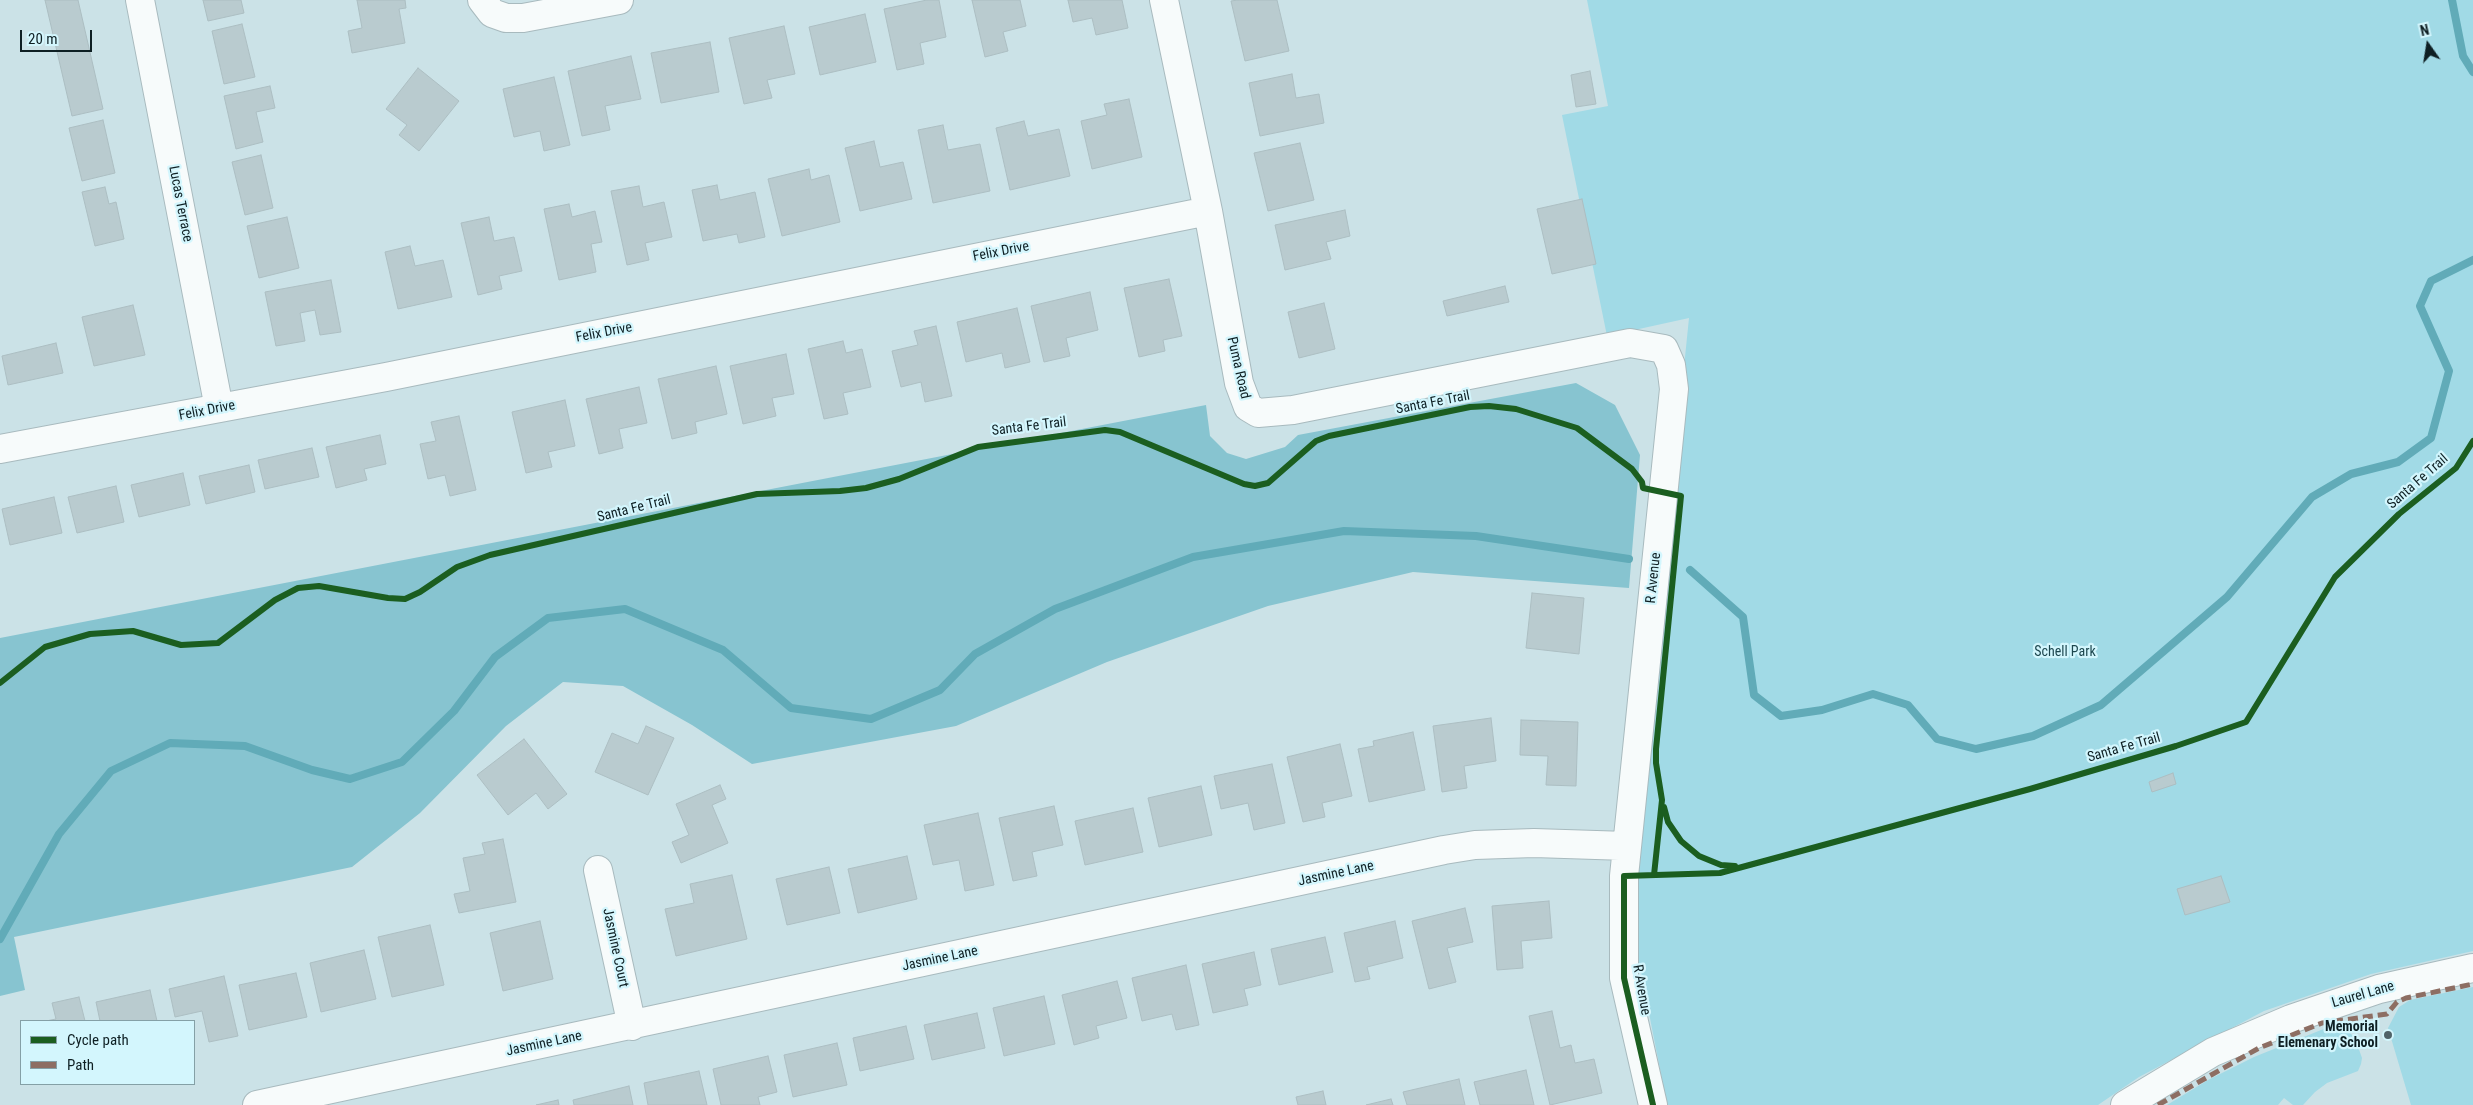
<!DOCTYPE html>
<html>
<head>
<meta charset="utf-8">
<style>
  body { margin:0 }
  #map { position:relative; width:2473px; height:1105px; overflow:hidden; background:#cbe2e7; font-family:"Roboto Condensed",sans-serif }
  canvas { display:block }
  .legend { position:absolute; left:20px; top:1020px; width:175px; height:65px; box-sizing:border-box; background:#d3f6fd; border:1px solid #84a0a6; margin:0; padding:6px 9px; list-style:none; font-size:15px; color:#0e1f23 }
  .legend li { display:flex; align-items:center; gap:10px; height:25px }
  .legend b { width:25px; border:1px solid #84a0a6 }
  .north { position:absolute; left:2403px; top:20px; width:50px; height:50px; -webkit-text-stroke:4px #d3f6fd; paint-order:stroke; rotate:347deg; font-size:14px; font-weight:700; line-height:20px; text-align:center; color:#0e1f23 }
  .north::after { content:''; display:block; margin:auto; width:18px; height:22px; background:#0e1f23; clip-path:polygon(50% 0,100% 100%,50% 72%,0 100%) }
  .scale { position:absolute; left:20px; top:30px; width:72px; height:22px; box-sizing:border-box; border:2px solid #0e1f23; border-top:0; padding-left:6px; font-size:15px; line-height:18px; white-space:nowrap; color:#0e1f23; -webkit-text-stroke:4px #d3f6fd; paint-order:stroke }
</style>
</head>
<body>
<div id="map">
<canvas width="2473" height="1105"></canvas>
<ul class="legend">
<li><b style="height:6px;background:#1b5e20"></b>Cycle path</li>
<li><b style="height:6px;background:#8d6e63"></b>Path</li>
</ul>
<div class="north">N</div>
<div class="scale">20 m</div>
</div>
<script>
const c = document.querySelector('canvas').getContext('2d');
c.lineJoin = 'round';
function paint(path, color) {
  c.fillStyle = color;
  c.fill(path, 'evenodd');
}
function toPath(rows) {
  const path = new Path2D();
  for (const r of rows) {
    path.moveTo(r[0], r[1]);
    for (let i = 2; i < r.length; i += 2) path.lineTo(r[i], r[i + 1]);
  }
  return path;
}
function trace(path, color, width, dash) {
  c.strokeStyle = color;
  c.lineWidth = width;
  c.lineCap = dash ? 'butt' : 'round';
  c.setLineDash(dash || []);
  c.stroke(path);
}
function write(font, color, halo, rows, align = 'center') {
  c.font = font + ' "Roboto Condensed",sans-serif';
  c.lineWidth = 4.5;
  c.setLineDash([]);
  c.textBaseline = 'middle';
  c.strokeStyle = halo;
  c.fillStyle = color;
  for (const [text, x, y, turn = 0] of rows) {
    c.save();
    c.translate(x, y);
    c.rotate((+turn || 0) * Math.PI / 180);
    c.textAlign = isNaN(turn) ? turn : align;
    if (halo) c.strokeText(text, 0, 0);
    c.fillText(text, 0, 0);
    c.restore();
  }
}
paint(toPath([
  [1587,0,2473,0,2473,951,2371,974,2264,1011,2139,1077,2098,1105,1667,1105,1631,921,1633,866,1689,318,1607,336,1562,115,1608,106],
  [2473,987,2473,1105,2411,1105,2388,1028,2399,1007,2410,1000],
  [2336,1024,2343,1026,2355,1038,2362,1058,2361,1064,2358,1071,2327,1083,2315,1092,2303,1105,2293,1105,2284,1098,2278,1105,2167,1105,2208,1080,2254,1057]
]), '#a1dae6');
paint(toPath([
  [1576,383,1615,405,1640,455,1629,588,1413,572,1268,606,1107,662,956,726,752,764,692,725,623,686,563,682,506,726,420,813,352,867,14,937,25,990,0,996,0,638,1206,405,1210,436,1227,453,1246,459,1285,447,1298,435]
]), '#87c4d0');
trace(toPath([
  [2452,0,2463,56,2473,72],
  [1690,570,1743,617,1754,695,1781,716,1822,710,1873,694,1908,705,1937,739,1976,749,2033,736,2101,705,2227,597,2312,497,2351,474,2398,462,2431,438,2449,371,2420,306,2431,281,2473,260],
  [0,939,59,834,111,771,170,743,245,746,312,770,350,779,402,762,454,711,495,657,548,618,625,609,723,650,791,708,871,719,940,690,975,654,1055,609,1193,557,1344,531,1476,536,1629,559]
]), '#61abb8', 8);
const building = toPath([
  [45,0,78,0,103,109,72,116,45,0],
  [203,0,241,0,244,13,208,21,203,0],
  [357,0,405,0,406,8,399,9,405,43,352,53,348,31,362,28,357,0],
  [927,0,939,0,946,37,920,43,924,64,897,70,884,9,927,0],
  [972,0,1020,0,1026,26,1003,32,1008,51,985,57,972,0],
  [1068,0,1122,0,1128,28,1096,35,1092,18,1073,22,1068,0],
  [1238,0,1277,0,1289,51,1245,61,1231,1,1238,0],
  [865,14,876,62,820,75,809,27,865,14],
  [242,24,255,77,224,84,212,31,242,24],
  [784,26,795,74,767,80,772,98,744,104,729,38,784,26],
  [710,42,719,92,661,103,651,53,710,42],
  [631,56,641,99,605,106,610,130,582,136,568,71,631,56],
  [418,68,459,101,419,151,399,135,407,125,386,109,418,68],
  [1590,71,1596,104,1576,107,1571,75,1590,71],
  [1292,74,1296,98,1319,94,1324,123,1260,136,1249,83,1292,74],
  [554,77,570,145,544,151,540,131,514,137,503,89,554,77],
  [270,86,275,108,256,112,263,142,236,149,224,96,270,86],
  [1129,99,1142,157,1092,169,1081,121,1107,115,1104,104,1129,99],
  [103,120,115,173,82,181,69,128,103,120],
  [1024,121,1028,136,1059,129,1070,176,1010,190,996,128,1024,121],
  [943,125,948,150,980,144,990,191,933,203,918,130,943,125],
  [874,141,880,167,903,162,912,199,860,211,845,148,874,141],
  [1300,143,1314,200,1268,211,1254,153,1300,143],
  [261,155,273,208,245,215,232,162,261,155],
  [809,169,811,180,829,175,840,222,782,236,768,179,809,169],
  [717,185,720,200,755,192,765,237,739,243,737,234,703,241,692,190,717,185],
  [639,186,643,207,664,202,672,237,645,243,649,260,627,265,611,191,639,186],
  [105,187,109,204,116,202,124,239,95,246,82,192,105,187],
  [1582,199,1596,264,1552,274,1537,209,1582,199],
  [569,204,572,217,595,211,602,242,591,244,596,272,559,280,544,209,569,204],
  [1345,210,1350,236,1326,242,1331,259,1285,270,1275,225,1345,210],
  [287,217,299,268,259,278,247,226,287,217],
  [489,217,494,241,514,237,522,271,499,276,502,289,478,295,461,223,489,217],
  [410,246,415,266,443,260,452,297,398,309,385,252,410,246],
  [1169,279,1182,336,1163,340,1165,351,1139,357,1124,288,1169,279],
  [331,280,341,332,320,335,315,310,300,313,305,341,276,346,265,292,331,280],
  [1505,286,1509,302,1447,316,1443,301,1505,286],
  [1090,292,1098,330,1066,338,1070,356,1044,362,1031,306,1090,292],
  [1324,303,1335,349,1299,358,1288,312,1324,303],
  [133,305,145,355,94,366,82,317,133,305],
  [1017,308,1030,362,1005,368,1002,353,966,362,957,322,1017,308],
  [936,326,952,396,925,402,921,382,901,387,892,351,918,345,914,331,936,326],
  [843,341,846,353,862,349,871,387,843,393,848,414,824,419,808,349,843,341],
  [56,343,63,373,8,385,2,356,56,343],
  [786,354,794,394,772,398,776,416,743,424,730,366,786,354],
  [716,366,727,414,695,422,697,433,672,439,658,379,716,366],
  [639,387,647,423,619,429,623,448,599,454,586,399,639,387],
  [565,400,575,446,548,452,552,467,526,473,512,412,565,400],
  [459,416,476,490,450,496,445,475,428,479,420,444,436,441,431,422,459,416],
  [380,435,386,464,364,469,367,480,336,488,326,447,380,435],
  [312,448,319,477,265,489,258,460,312,448],
  [249,465,255,492,206,504,199,476,249,465],
  [183,473,190,505,139,517,131,485,183,473],
  [116,486,124,522,77,533,68,497,116,486],
  [54,497,62,533,10,545,2,509,54,497],
  [1532,593,1584,598,1579,654,1526,648,1532,593],
  [1491,718,1496,761,1464,766,1467,788,1442,792,1433,726,1491,718],
  [1521,720,1578,722,1576,786,1546,785,1548,756,1520,755,1521,720],
  [646,726,674,738,648,795,595,772,612,733,638,744,646,726],
  [1413,732,1425,790,1369,802,1358,749,1374,746,1373,741,1413,732],
  [524,739,567,794,548,809,536,793,508,815,477,775,524,739],
  [1340,744,1352,796,1322,803,1325,817,1303,822,1287,757,1340,744],
  [1272,764,1285,823,1254,830,1248,803,1221,809,1214,776,1272,764],
  [2173,773,2176,784,2152,792,2149,782,2173,773],
  [720,785,726,799,712,805,728,843,681,863,672,842,689,835,676,804,720,785],
  [1201,786,1212,835,1159,847,1148,798,1201,786],
  [1054,806,1063,845,1032,852,1037,876,1013,881,999,818,1054,806],
  [1133,808,1143,852,1085,865,1075,821,1133,808],
  [978,813,994,885,965,891,959,860,933,865,924,825,978,813],
  [503,839,516,902,459,913,454,894,470,891,463,858,485,854,482,843,503,839],
  [907,856,917,899,858,913,848,869,907,856],
  [829,867,840,913,787,925,776,879,829,867],
  [732,875,747,939,676,956,665,909,694,903,690,884,732,875],
  [2221,876,2230,902,2185,915,2177,889,2221,876],
  [1549,901,1552,938,1521,941,1523,968,1497,970,1492,906,1549,901],
  [1465,908,1473,942,1447,948,1456,982,1429,989,1412,921,1465,908],
  [540,921,553,979,503,991,490,933,540,921],
  [1395,921,1403,958,1367,967,1370,979,1355,982,1344,933,1395,921],
  [430,925,444,985,392,997,378,937,430,925],
  [1325,937,1333,972,1279,985,1271,949,1325,937],
  [364,950,376,999,321,1012,310,963,364,950],
  [1254,952,1261,985,1244,989,1248,1005,1213,1013,1202,964,1254,952],
  [1186,965,1199,1025,1176,1030,1172,1014,1142,1021,1132,978,1186,965],
  [296,973,307,1017,249,1030,239,985,296,973],
  [224,976,238,1036,209,1042,202,1011,175,1017,169,989,224,976],
  [1117,981,1127,1018,1096,1026,1099,1038,1074,1045,1062,995,1117,981],
  [150,990,157,1021,100,1021,96,1002,150,990],
  [1044,996,1055,1044,1004,1056,993,1008,1044,996],
  [79,997,85,1021,46,1021,56,1019,52,1003,79,997],
  [1552,1011,1560,1048,1571,1045,1575,1063,1594,1059,1602,1093,1550,1105,1529,1016,1552,1011],
  [977,1013,985,1048,932,1060,924,1025,977,1013],
  [906,1026,914,1059,860,1071,853,1038,906,1026],
  [837,1043,847,1085,793,1097,784,1055,837,1043],
  [768,1056,777,1092,758,1097,760,1105,721,1105,713,1069,768,1056],
  [1526,1070,1534,1105,1480,1105,1474,1082,1526,1070],
  [699,1071,707,1105,648,1105,644,1083,699,1071],
  [1459,1079,1465,1105,1407,1105,1403,1092,1459,1079],
  [629,1086,633,1105,574,1105,573,1100,629,1086],
  [1323,1091,1326,1105,1298,1105,1296,1097,1323,1091],
  [1391,1099,1393,1105,1366,1105,1391,1099],
  [558,1100,559,1105,536,1105,558,1100]
]);
paint(building, '#b9cbcf');
trace(building, '#acbec2', 1);
const minor = toPath([
  [140,0,219,408],
  [482,0,492,13,506,18,523,18,619,0],
  [1164,0,1208,211,1239,383,1248,407,1258,413,1293,410,1630,343,1664,349,1671,365,1674,389,1624,876,1624,978,1653,1105],
  [0,449,386,377,1208,211],
  [598,870,632,1026],
  [257,1105,1444,850,1475,845,1534,843,1627,846],
  [2125,1105,2213,1052,2291,1019,2379,989,2473,968]
]);
trace(minor, '#a8babe', 30);
trace(minor, '#f7fbfb', 28);
trace(toPath([
  [2158,1105,2259,1048,2322,1023,2387,1014,2397,1002,2406,998,2473,984]
]), '#8d6e63', 5, [10, 5]);
trace(toPath([
  [0,683,45,647,90,634,133,631,181,645,218,643,275,600,298,588,319,586,388,598,405,599,420,592,457,567,490,555,757,494,840,491,866,488,899,479,978,447,1105,430,1120,432,1244,484,1255,486,1268,483,1316,441,1329,436,1470,407,1489,406,1516,409,1577,428,1632,469,1642,482,1643,488,1681,496,1656,749,1656,763,1662,800,1654,875],
  [1664,807,1668,822,1681,841,1699,856,1721,865,1735,866],
  [1653,1105,1624,978,1624,876,1720,873,2030,789,2176,746,2246,722,2335,577,2399,514,2456,468,2473,441]
]), '#1b5e20', 6);
for (const [x, y, r, color] of [
  [2388,1035,5,"#506368"]
]) {
  const dot = new Path2D();
  dot.arc(x, y, r, 0, 2 * Math.PI);
  c.fillStyle = color;
  c.fill(dot);
  trace(dot, '#d3f6fd', 2);
}
write('14px', '#0e1f23', '#d3f6fd', [
  ["Lucas Terrace",180,204,79],
  ["Felix Drive",1001,252,-11],
  ["Felix Drive",604,333,-11],
  ["Puma Road",1238,368,77],
  ["Santa Fe Trail",1433,403,-11],
  ["Felix Drive",207,411,-11],
  ["Santa Fe Trail",1029,427,-7],
  ["Santa Fe Trail",2418,482,-41],
  ["Santa Fe Trail",634,509,-14],
  ["R Avenue",1654,578,-84],
  ["Santa Fe Trail",2124,748,-16],
  ["Jasmine Lane",1336,874,-12],
  ["Jasmine Court",615,948,78],
  ["Jasmine Lane",940,959,-12],
  ["R Avenue",1641,990,80],
  ["Laurel Lane",2363,995,-16],
  ["Jasmine Lane",544,1044,-12]
]);
write('14px', '#1d474f', '#d3f6fd', [
  ["Schell Park",2065,652]
]);
write('bold 14px', '#0e1f23', '#d3f6fd', [
  ["Memorial",2378,1027],
  ["Elemenary School",2378,1043]
], 'right');
</script>
</body>
</html>
